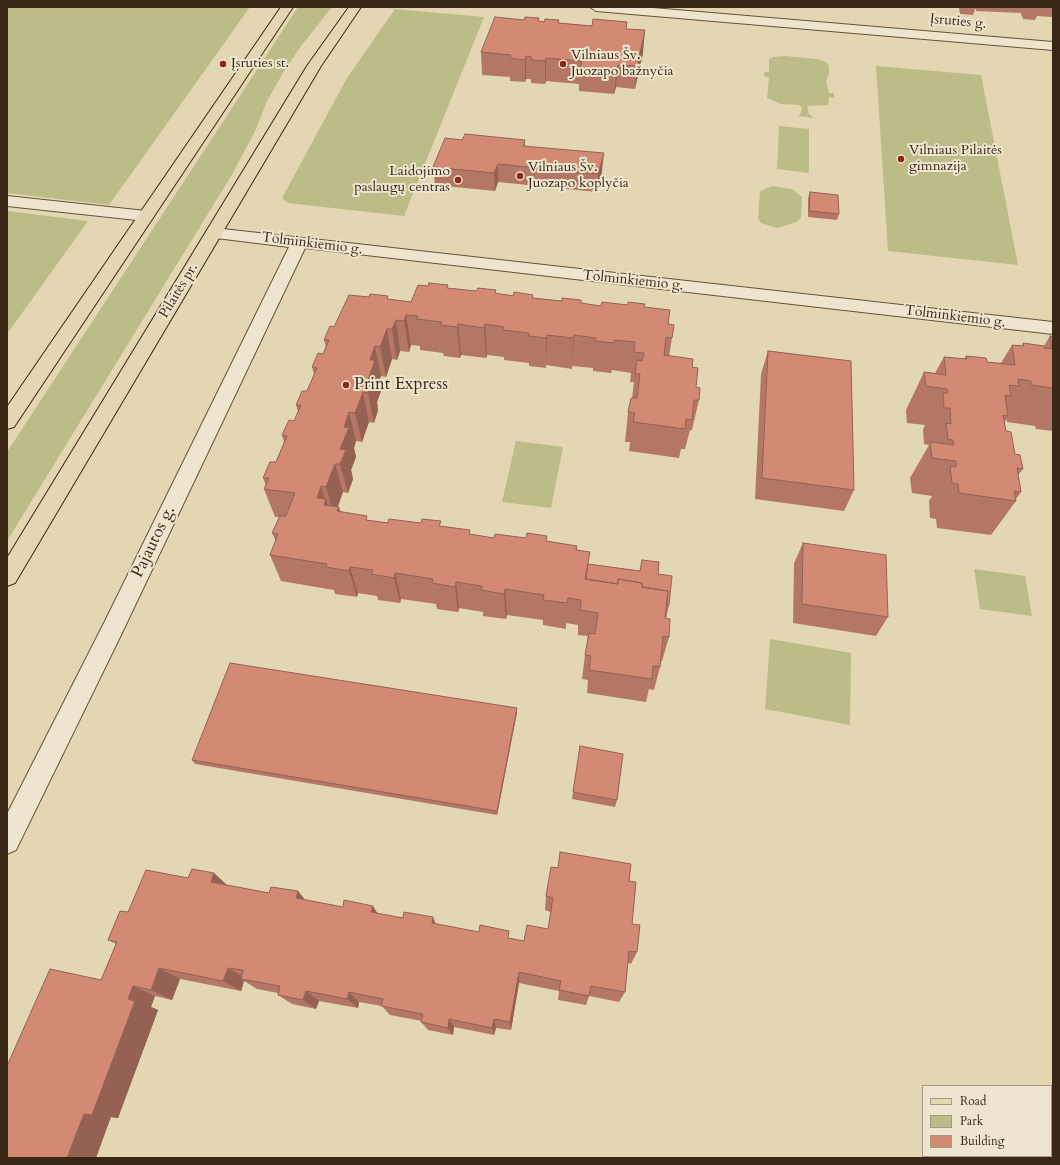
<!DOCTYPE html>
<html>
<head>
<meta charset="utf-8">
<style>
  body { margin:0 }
  #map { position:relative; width:1060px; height:1165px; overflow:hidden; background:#e3d7b3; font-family:Cardo,serif }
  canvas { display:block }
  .frame { position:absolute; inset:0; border:8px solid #392815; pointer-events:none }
  .legend { position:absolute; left:922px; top:1085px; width:130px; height:72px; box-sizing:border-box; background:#ede5ce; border:1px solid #a59984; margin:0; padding:5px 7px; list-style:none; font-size:12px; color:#392815 }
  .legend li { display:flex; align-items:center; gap:8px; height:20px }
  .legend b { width:20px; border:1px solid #a59984 }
</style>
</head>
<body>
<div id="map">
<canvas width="1060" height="1165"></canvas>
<div class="frame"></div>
<ul class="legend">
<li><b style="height:5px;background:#e3d7b3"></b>Road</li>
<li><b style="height:11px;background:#bbbc88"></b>Park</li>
<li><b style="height:11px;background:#d38a75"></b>Building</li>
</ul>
</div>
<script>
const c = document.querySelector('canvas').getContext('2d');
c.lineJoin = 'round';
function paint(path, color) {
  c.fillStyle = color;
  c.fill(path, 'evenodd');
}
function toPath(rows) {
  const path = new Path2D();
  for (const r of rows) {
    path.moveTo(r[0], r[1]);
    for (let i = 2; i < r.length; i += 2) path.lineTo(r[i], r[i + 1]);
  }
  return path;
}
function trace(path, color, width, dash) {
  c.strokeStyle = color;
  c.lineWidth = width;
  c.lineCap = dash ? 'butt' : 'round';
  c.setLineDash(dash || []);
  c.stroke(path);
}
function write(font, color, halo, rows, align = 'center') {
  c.font = font + ' Cardo,serif';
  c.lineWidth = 4;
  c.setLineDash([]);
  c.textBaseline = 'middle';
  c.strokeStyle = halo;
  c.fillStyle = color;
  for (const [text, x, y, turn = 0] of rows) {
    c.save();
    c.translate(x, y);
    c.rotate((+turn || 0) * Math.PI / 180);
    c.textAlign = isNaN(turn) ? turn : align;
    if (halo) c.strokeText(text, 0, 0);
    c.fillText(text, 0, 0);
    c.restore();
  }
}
paint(toPath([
  [7,7,250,7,109,205,7,193],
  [298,7,332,7,301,46,284,71,267,101,255,131,233,173,7,541,7,452],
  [395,9,484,17,404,216,288,203,282,198,347,78],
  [785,56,817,59,826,62,829,66,829,73,826,82,829,93,834,93,834,98,829,97,828,105,807,106,809,114,814,118,798,116,801,113,802,107,798,105,781,104,767,98,769,78,764,76,764,72,769,72,769,59,773,57],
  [876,66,981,75,1018,265,888,251],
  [779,126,809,129,809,173,777,169],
  [772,186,792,189,802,197,801,218,797,222,777,228,761,223,758,218,760,191],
  [7,211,88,221,7,334],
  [516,441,563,447,551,508,502,502],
  [974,569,1025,576,1032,616,980,609],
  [770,639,851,653,850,725,765,709]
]), '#bbbc88');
const minor = toPath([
  [590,7,641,7,1053,42,1053,50,596,11,590,7],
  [7,196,146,211,152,213,154,216,152,219,146,221,7,206,7,196],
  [214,228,1053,322,1053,334,305,248,121,635,16,850,7,854,7,814,105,621,289,247,208,237,206,233,208,229,214,228]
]);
const primary = toPath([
  [281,7,293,7,14,427,7,429,7,407,281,7],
  [349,7,361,7,321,66,15,583,7,586,7,558,307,66,349,7]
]);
trace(minor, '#64543c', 2);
trace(primary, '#392815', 2);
paint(minor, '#ede5ce');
paint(primary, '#e3d7b3');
paint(toPath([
  [901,7,914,7,914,8],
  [941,7,1053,7,1053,17,1037,16,1035,20,1023,19,1021,13,976,11,976,9,975,9,973,15,960,14,959,8,941,8],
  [539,21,627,29,643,53,635,89,616,87,614,94,579,91,579,84,546,81,545,84,531,83,531,79,526,79,525,82,510,81,510,77,482,75,481,52],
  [462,140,525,140,525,146,602,171,597,192,498,182,495,191,435,185,433,167],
  [810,192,839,214,837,220,808,217,808,198],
  [448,288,562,301,581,300,581,304,601,306,644,307,668,324,672,338,669,356,692,367,696,387,699,400,692,430,690,430,685,449,681,449,679,458,629,451,630,442,625,442,628,412,632,398,634,382,630,382,631,373,612,370,611,373,593,371,593,368,572,366,572,369,546,365,546,368,529,366,529,363,504,360,504,357,487,355,486,358,461,355,460,358,444,356,443,353,420,350,420,346,411,345,409,352,400,351,397,360,392,359,386,377,381,376,379,381,381,391,377,402,378,410,374,423,369,422,362,442,356,441,354,448,356,457,351,470,353,479,348,493,343,492,338,507,341,512,369,521,388,523,442,526,470,530,470,534,494,538,547,541,577,546,577,550,588,564,640,571,642,560,658,574,669,605,666,619,669,637,662,661,660,661,660,667,654,690,649,689,646,702,587,693,588,680,582,679,585,655,588,636,578,635,578,625,566,623,566,629,543,625,543,620,507,615,506,619,483,616,483,612,459,608,458,612,437,609,436,604,401,599,400,603,378,600,377,596,358,593,357,597,335,594,334,590,281,581,270,555,276,541,272,533,279,517,275,517,264,489,266,485,263,478,276,462,284,442,282,435,294,421,298,411,296,405,307,391,314,374,312,367,323,354,326,347,324,340,334,327,388,299,411,302],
  [1050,336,1053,337,1053,431,1036,429,1035,426,1007,422,1007,419,1004,423,1006,431,1015,454,1023,469,1018,475,1021,492,1016,499,1016,501,991,535,937,528,936,519,930,518,929,501,932,496,912,493,910,478,929,445,924,444,923,430,925,425,907,423,906,410,924,372,935,373,944,357,964,359,966,356,987,362,1001,363,1012,345,1022,346,1023,343,1044,346],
  [768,351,854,490,844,511,755,499,761,374],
  [803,543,888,617,876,636,793,623,794,563],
  [517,712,497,815,195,764,192,760],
  [573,792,617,800,615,807,572,799],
  [214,873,227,885,269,893,298,891,305,900,524,941,548,929,551,912,545,910,546,896,629,881,632,924,637,952,631,964,628,963,625,992,619,1002,589,996,586,1005,558,1000,559,991,519,983,511,1030,496,1028,494,1035,454,1027,453,1035,428,1030,421,1022,422,1021,390,1015,382,1006,359,1002,358,1008,319,1001,316,1009,292,1004,278,995,278,993,257,989,244,981,241,991,180,979,172,1000,155,996,151,1007,158,1010,118,1118,111,1117,101,980,116,944,108,940,128,912]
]), '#b57765');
paint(toPath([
  [645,30,643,53,635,89,637,66],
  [526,56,526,79,525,82,525,60],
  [546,58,546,81,545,84,545,61],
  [618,65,616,87,614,94,616,72],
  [604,153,602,171,597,192,598,174],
  [498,164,498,182,495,191,494,173],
  [406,315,411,345,409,352,404,321],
  [396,320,400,351,397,360,392,329],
  [458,324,461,355,460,358,457,327],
  [485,324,487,355,486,358,484,328],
  [387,329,392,359,386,377,380,347],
  [547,335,546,365,546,368,546,338],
  [574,335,572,366,572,369,573,338],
  [375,346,381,376,379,381,381,391,377,402,378,410,374,423,368,393,368,380,370,360],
  [363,392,369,422,362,442,355,413],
  [349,412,356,441,354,448,356,457,351,470,353,479,348,493,340,464,340,449,344,427],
  [335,464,343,492,334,515,326,487],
  [321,486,325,500,326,499,334,527,317,498],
  [339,507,347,535,337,511],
  [350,567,358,593,357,597,349,571],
  [395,573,401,599,400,603,394,578],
  [456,582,459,608,458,612,455,587],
  [505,589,507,615,506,619,504,594],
  [517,708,517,712,497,815,497,811],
  [214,873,231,889,211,882],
  [298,891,310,906,296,898],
  [373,906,381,919,371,912],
  [433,917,438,930,432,923],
  [159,968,180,979,172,1000,151,990],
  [228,968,245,978,241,979,244,981,241,991,223,981],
  [519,972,519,983,511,1030,510,1022],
  [133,986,155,996,151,1007,158,1010,118,1118,111,1117,96,1158,67,1158],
  [306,991,319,1001,316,1009,303,1000],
  [349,992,359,1002,358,1008,347,999],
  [449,1019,454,1027,453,1035,448,1028],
  [494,1019,496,1028,494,1035,492,1028]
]), '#946152');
const building = toPath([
  [495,17,524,20,525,17,539,18,538,21,544,22,545,19,559,20,558,23,592,26,593,19,627,22,626,29,645,30,637,66,618,65,616,72,580,68,582,61,546,58,545,61,531,60,532,57,526,56,525,60,510,58,511,55,481,52,495,17],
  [465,134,525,140,523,146,604,153,598,174,498,164,494,173,433,167,445,138,462,140,465,134],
  [810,192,838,195,839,214,809,211,810,192],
  [429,283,448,285,447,288,476,291,478,288,496,290,495,293,513,296,514,292,533,295,532,298,562,301,562,298,581,300,581,303,601,306,602,302,628,305,628,302,645,304,644,307,670,310,668,324,674,325,672,338,666,337,664,355,693,359,692,367,698,368,696,387,700,388,699,400,694,400,692,420,686,419,685,429,633,422,635,413,628,412,631,398,637,398,640,374,635,374,637,360,642,361,644,353,634,352,635,342,615,340,614,343,595,341,596,338,574,335,573,338,547,335,546,338,529,336,529,333,503,330,504,327,485,324,484,328,458,324,457,327,440,325,442,322,416,319,418,316,406,315,404,321,396,320,392,329,387,329,380,347,375,346,370,360,375,360,368,380,372,380,368,393,363,392,355,413,349,412,344,427,349,428,340,449,346,450,340,464,335,464,326,487,321,486,317,498,326,499,324,505,339,507,337,511,367,516,366,520,388,523,389,519,421,523,422,519,441,521,439,526,470,530,469,534,494,538,495,534,526,538,527,533,547,536,546,541,577,546,576,550,590,552,585,579,618,584,618,579,642,583,642,587,668,591,665,618,670,619,669,637,663,636,660,667,653,666,652,679,589,670,591,656,585,655,589,633,595,634,598,613,580,610,581,600,568,598,567,603,543,600,544,595,505,589,504,594,481,590,482,586,456,582,455,587,432,583,433,579,395,573,394,578,371,574,373,570,350,567,349,571,326,567,327,564,270,555,278,534,272,533,280,516,286,516,295,493,264,489,269,478,263,478,270,462,276,462,287,436,282,435,289,420,294,421,301,405,296,405,302,391,307,391,317,368,312,367,318,353,323,354,329,340,324,340,330,326,334,327,349,295,369,297,370,294,388,296,387,299,411,302,418,285,428,286,429,283],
  [1050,336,1053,337,1053,388,1031,385,1031,381,1018,379,1019,386,1009,385,1011,396,1005,395,1008,416,1003,415,1006,431,1011,432,1015,454,1020,455,1023,469,1017,468,1021,492,1014,491,1016,501,959,493,958,484,952,483,950,466,956,467,956,461,932,458,930,442,954,445,953,440,948,439,946,423,951,424,950,408,944,408,943,393,948,393,947,389,926,386,924,372,946,375,944,357,967,359,966,356,986,358,987,362,1015,365,1012,345,1024,346,1023,343,1044,346,1044,348,1052,349,1050,336],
  [768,351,851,361,854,490,762,478,768,351],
  [803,543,886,555,888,617,802,604,803,543],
  [642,560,659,562,658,574,672,576,669,605,667,605,668,591,642,587,642,583,618,579,618,584,586,579,588,564,640,571,642,560],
  [230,663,517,708,497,811,192,760,230,663],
  [580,746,623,754,617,800,573,792,580,746],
  [560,852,631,864,629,881,636,882,632,924,640,925,637,952,629,951,625,992,591,986,589,996,559,990,561,981,519,972,510,1022,494,1019,492,1028,449,1019,448,1028,421,1022,423,1014,381,1006,383,999,349,992,347,999,306,991,303,1000,278,995,280,986,241,979,243,970,228,968,223,981,159,968,151,990,133,986,128,999,135,1001,92,1115,84,1114,67,1158,7,1158,7,1066,50,969,101,980,117,942,108,940,120,911,128,912,146,870,188,878,192,869,214,873,211,882,269,893,271,887,298,891,296,898,343,907,344,900,373,906,371,912,403,918,404,912,433,917,432,923,479,932,480,925,509,931,508,938,524,941,527,925,548,929,553,898,546,896,551,867,558,868,560,852]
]);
paint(building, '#d38a75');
trace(building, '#946152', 1);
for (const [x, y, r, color] of [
  [223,64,4,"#8f2418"],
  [563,64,4,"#8f2418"],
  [901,159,4,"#8f2418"],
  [520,176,4,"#8f2418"],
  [458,180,4,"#8f2418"],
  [346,385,4,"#8f2418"]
]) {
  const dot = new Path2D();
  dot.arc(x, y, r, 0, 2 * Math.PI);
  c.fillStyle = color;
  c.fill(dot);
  trace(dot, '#ede5ce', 1.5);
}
write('14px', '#392815', '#ede5ce', [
  ["Įsruties g.",958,22,5],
  ["Tolminkiemio g.",312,244,7],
  ["Tolminkiemio g.",633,281,6],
  ["Pilaitės pr.",179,291,-59],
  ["Tolminkiemio g.",955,317,7]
]);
write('14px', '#392815', '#ede5ce', [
  ["Vilniaus Šv.",571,56],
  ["Juozapo bažnyčia",571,72],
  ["Įsruties st.",231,64],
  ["Vilniaus Pilaitės",909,151],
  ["gimnazija",909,167],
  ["Vilniaus Šv.",528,168],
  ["Juozapo koplyčia",528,184],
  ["Laidojimo",450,172,"right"],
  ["paslaugų centras",450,188,"right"]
], 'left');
write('17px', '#392815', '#ede5ce', [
  ["Print Express",354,385]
], 'left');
write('17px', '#392815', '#ede5ce', [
  ["Pajautos g.",154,542,-64]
]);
</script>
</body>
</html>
